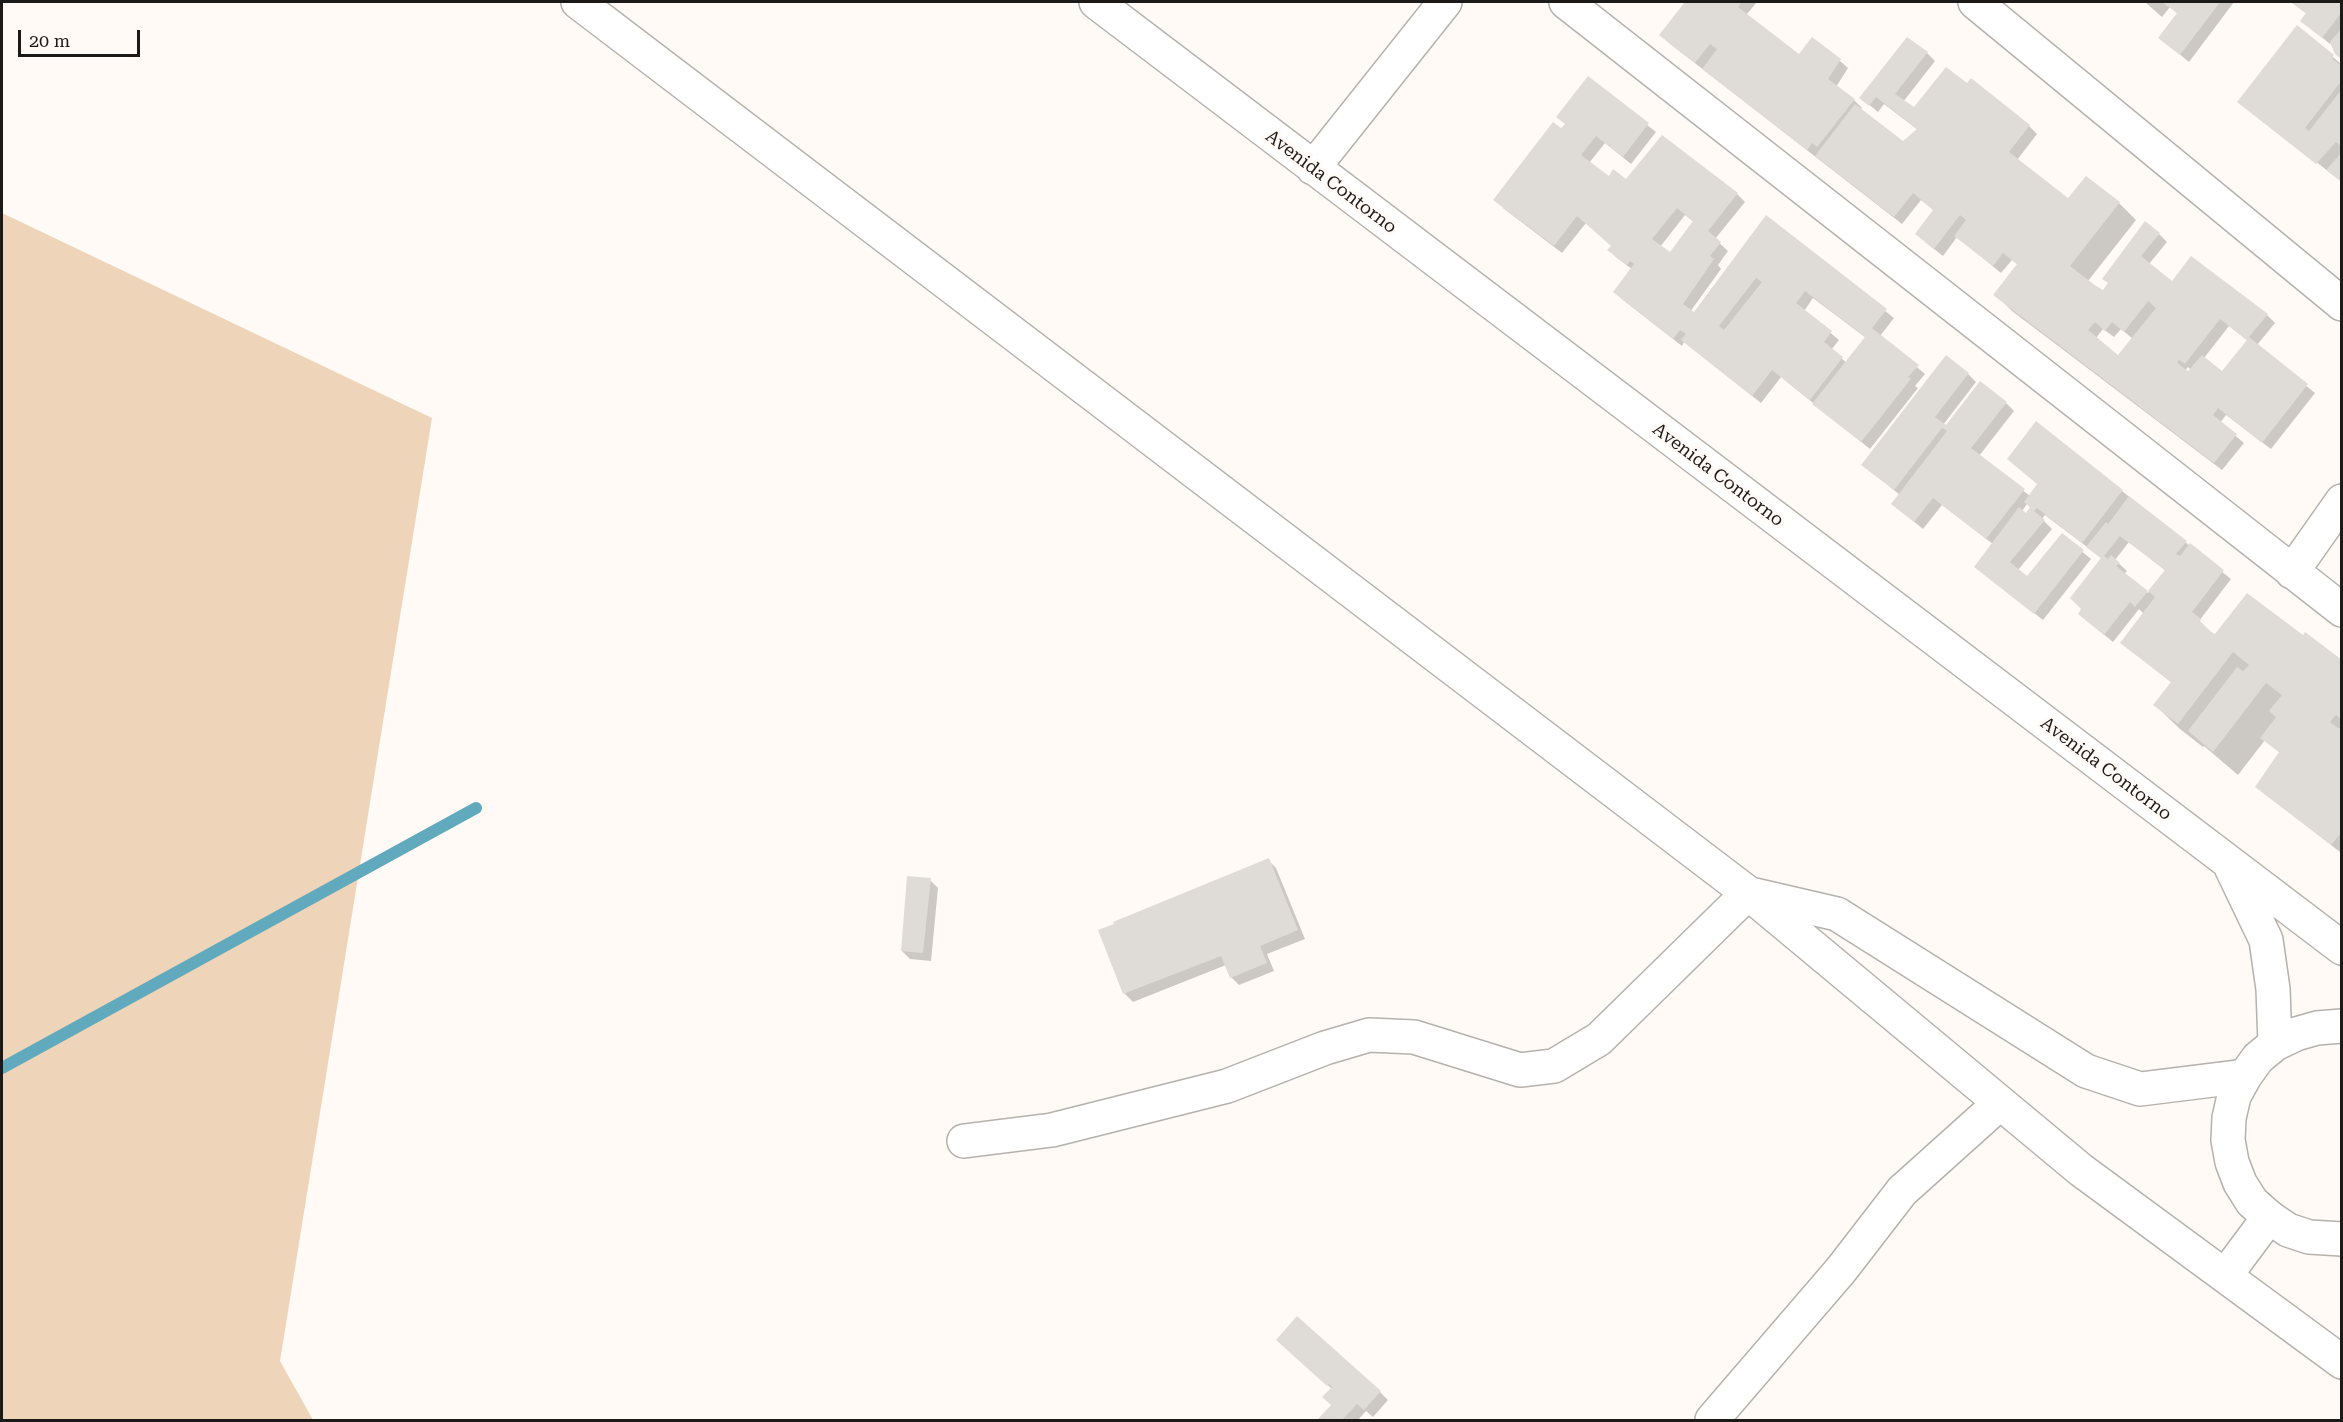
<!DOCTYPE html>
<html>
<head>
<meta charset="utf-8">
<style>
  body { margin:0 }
  #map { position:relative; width:2343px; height:1422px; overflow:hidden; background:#fffaf6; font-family:"Roboto Serif",serif }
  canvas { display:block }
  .frame { position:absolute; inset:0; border:3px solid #1c1a19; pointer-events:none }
  .scale { position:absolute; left:18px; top:30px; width:122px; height:27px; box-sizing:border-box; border:3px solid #1c1a19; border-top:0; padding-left:8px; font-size:18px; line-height:21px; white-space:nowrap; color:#1c1a19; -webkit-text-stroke:4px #fffaf6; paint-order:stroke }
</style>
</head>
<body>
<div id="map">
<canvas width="2343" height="1422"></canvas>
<div class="frame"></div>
<div class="scale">20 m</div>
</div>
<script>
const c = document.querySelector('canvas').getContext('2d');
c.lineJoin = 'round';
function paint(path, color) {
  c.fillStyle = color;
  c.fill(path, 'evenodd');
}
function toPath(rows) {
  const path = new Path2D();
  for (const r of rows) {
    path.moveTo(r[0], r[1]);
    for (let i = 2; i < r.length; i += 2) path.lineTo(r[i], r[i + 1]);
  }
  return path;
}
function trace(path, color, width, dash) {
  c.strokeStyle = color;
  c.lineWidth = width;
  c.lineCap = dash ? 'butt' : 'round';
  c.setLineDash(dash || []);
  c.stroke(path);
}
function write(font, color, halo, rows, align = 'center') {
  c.font = font + ' "Roboto Serif",serif';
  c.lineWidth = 6;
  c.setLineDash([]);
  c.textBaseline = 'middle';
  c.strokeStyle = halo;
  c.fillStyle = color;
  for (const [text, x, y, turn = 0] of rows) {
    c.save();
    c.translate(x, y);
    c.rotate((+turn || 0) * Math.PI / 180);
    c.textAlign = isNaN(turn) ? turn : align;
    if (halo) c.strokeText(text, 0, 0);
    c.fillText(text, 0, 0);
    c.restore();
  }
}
paint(toPath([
  [2,213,432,418,280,1361,313,1420,2,1420]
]), '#eed4b8');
paint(toPath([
  [1687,2,1757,2,1746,15,1799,56,1812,39,1840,61,1848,68,1836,87,1854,100,1862,108,1860,110,1903,143,1918,130,1884,104,1878,112,1861,98,1927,53,1935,61,1903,102,1914,110,2029,126,2037,134,2017,160,2069,200,2086,178,2119,203,2136,220,2088,281,2104,292,2159,234,2167,242,2149,264,2172,283,2192,258,2267,315,2275,323,2257,345,2315,393,2271,449,2226,415,2220,423,2244,443,2222,470,2012,311,1995,294,2018,265,2012,260,2001,273,1957,237,1943,256,1925,242,1935,211,1921,200,1902,224,1669,43,1661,35],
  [2229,326,2248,341,2223,373,2204,358],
  [2103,329,2114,337,2121,329,2133,339,2119,357,2096,338],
  [2188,367,2191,370,2188,374,2185,371],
  [2145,2,2234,2,2189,62,2160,38,2178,14,2170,7,2162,17],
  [2291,2,2342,2,2342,59,2332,42,2330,44,2302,21,2307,14],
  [2333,57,2341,64,2339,67,2342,68,2342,182,2239,102],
  [1588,78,1656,132,1631,164,1605,143,1589,163,1609,178,1737,194,1745,202,1715,239,1728,251,1718,265,1721,269,1690,312,1694,314,1767,217,1894,318,1880,336,1925,374,1915,386,1918,388,1870,449,1781,377,1761,403,1684,342,1682,346,1623,300,1615,292,1632,269,1617,258,1609,250,1612,246,1586,223,1562,253,1503,208,1566,125],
  [1685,215,1694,222,1670,254,1660,247],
  [1813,298,1866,338,1847,363,1831,350,1839,340,1804,311],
  [1968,374,1976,382,1943,425,1946,427,2006,403,2014,411,1979,456,2030,496,2039,485,2009,459,2122,491,2231,579,2199,621,2213,634,2303,637,2342,662,2342,726,2338,730,2342,733,2340,852,2257,787,2280,753,2265,740,2238,775,2204,746,2203,747,2180,729,2155,705,2172,683,2122,643,2144,614,2139,609,2113,642,2079,614,2102,559,2091,550,2045,515,2042,519,2052,529,2018,570,2028,578,2062,535,2091,559,2043,620,1976,567,1993,544,1942,505,1923,529,1893,504,1900,495,1863,465],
  [2027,504,2031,508,2026,515,2022,511],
  [2129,542,2166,571,2148,593,2124,574,2127,571,2115,560],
  [1268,860,1276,868,1305,939,1267,954,1274,971,1239,985,1231,977,1226,965,1133,1002,1125,994,1100,931],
  [930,880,938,888,931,961,910,959,902,951],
  [1286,1348,1380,1392,1388,1400,1373,1417,1366,1411,1358,1420,1319,1420,1332,1405,1332,1389]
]), '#0003');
trace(toPath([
  [2,1068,476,808]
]), '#61aabe', 12);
paint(toPath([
  [1685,2,1742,2,1738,7,1799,54,1812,37,1841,59,1828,79,1855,99,1817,147,1812,143,1807,150,1702,69,1717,49,1710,44,1695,63,1659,35],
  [2162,2,2220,2,2180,55,2158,38,2177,13],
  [2292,2,2342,2,2342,12,2322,38,2300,21,2306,13],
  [2297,25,2334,55,2332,59,2342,66,2342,80,2305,128,2309,131,2342,89,2342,147,2336,142,2316,164,2237,102],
  [2342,28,2342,60,2335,54,2330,42],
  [1907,37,1928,52,1895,94,1914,107,1946,67,1967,83,1971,78,2030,125,2009,152,2068,198,2086,176,2120,202,2070,266,2096,286,2103,290,2108,283,2102,279,2145,221,2160,233,2141,256,2172,281,2191,256,2268,314,2249,337,2308,384,2262,443,2218,408,2213,415,2237,434,2214,463,1993,295,2017,264,2003,253,1993,266,1954,236,1966,220,1960,215,1934,249,1915,234,1933,210,1913,193,1894,217,1815,156,1855,104,1903,141,1917,129,1876,97,1869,106,1859,98],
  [2148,301,2156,308,2118,355,2088,330,2095,322,2105,331,2112,322,2124,332],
  [2220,319,2247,340,2222,371,2202,355,2188,371,2177,363,2179,360,2185,364],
  [1588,76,1649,123,1623,157,1596,136,1581,155,1609,176,1613,169,1626,179,1662,135,1738,193,1708,231,1721,242,1710,256,1714,259,1683,304,1694,312,1766,215,1887,309,1872,328,1919,365,1908,377,1911,379,1861,442,1812,404,1865,337,1805,291,1796,303,1832,331,1824,342,1843,357,1810,400,1772,370,1752,396,1681,340,1686,334,1680,330,1673,339,1613,292,1634,264,1630,261,1627,265,1607,250,1611,246,1577,216,1554,246,1493,200,1553,122,1561,128,1565,124,1556,117],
  [1677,208,1693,221,1670,252,1652,239],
  [1756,278,1762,282,1724,330,1719,326],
  [2342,152,2342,182,2326,170],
  [1946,355,1969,373,1935,417,1946,425,1980,381,2007,402,1971,448,2025,489,1986,539,1933,498,1914,522,1891,504,1947,431,1942,428,1894,490,1861,465],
  [2036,421,2123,490,2082,543,2037,508,2034,511,2045,520,2010,562,2027,576,2062,533,2084,550,2034,614,1974,567,2019,507,2026,513,2030,507,2024,502,2037,484,2007,459],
  [2129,496,2187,541,2176,554,2180,556,2190,543,2224,570,2192,612,2201,619,2200,621,2210,631,2215,634,2247,593,2303,635,2305,632,2342,660,2342,720,2336,715,2330,722,2342,731,2342,832,2331,845,2255,787,2279,752,2260,738,2276,717,2269,711,2282,695,2266,683,2213,752,2188,731,2237,667,2243,671,2249,665,2233,652,2178,724,2153,705,2171,682,2120,643,2155,597,2148,591,2165,570,2120,536,2104,556,2108,559,2111,555,2120,563,2116,566,2148,591,2135,607,2130,602,2104,635,2078,614,2081,609,2070,598,2101,558,2086,547,2106,522,2108,524],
  [1269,858,1298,930,1260,946,1267,963,1230,978,1221,956,1123,994,1098,930,1114,924,1113,922],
  [907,876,931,878,923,953,901,951],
  [1297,1316,1381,1391,1364,1410,1357,1404,1342,1420,1317,1420,1331,1405,1322,1397,1332,1387,1329,1384,1327,1386,1276,1340]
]), '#dfdbd6');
const minor = toPath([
  [1096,2,2342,948],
  [1566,2,2342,610],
  [1975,2,2342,304],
  [1313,168,1445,2],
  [2292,572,2342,501],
  [2231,867,2266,940,2273,989,2275,1044],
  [2342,1026,2317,1028,2296,1034,2275,1044,2258,1058,2245,1076,2234,1096,2229,1118,2228,1140,2232,1162,2240,1183,2252,1202,2269,1217,2288,1230,2309,1237,2342,1239],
  [964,1141,1052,1130,1227,1086,1325,1048,1369,1035,1414,1037,1520,1070,1554,1066,1599,1039,1748,893],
  [1712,1420,1841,1270,1902,1191,2000,1103]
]);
const highway = toPath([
  [578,2,1748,893,2081,1170,2342,1362],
  [1755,895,1837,914,2086,1071,2140,1089,2245,1076],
  [2225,1276,2269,1217]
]);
trace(minor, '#b5b1ad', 36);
trace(highway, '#b5b1ad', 36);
trace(minor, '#fff', 33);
trace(highway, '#fff', 33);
write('18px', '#1c1a19', '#fffaf6', [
  ["Avenida Contorno",1331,182,37],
  ["Avenida Contorno",1718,475,37],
  ["Avenida Contorno",2106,769,37]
]);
</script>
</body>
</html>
